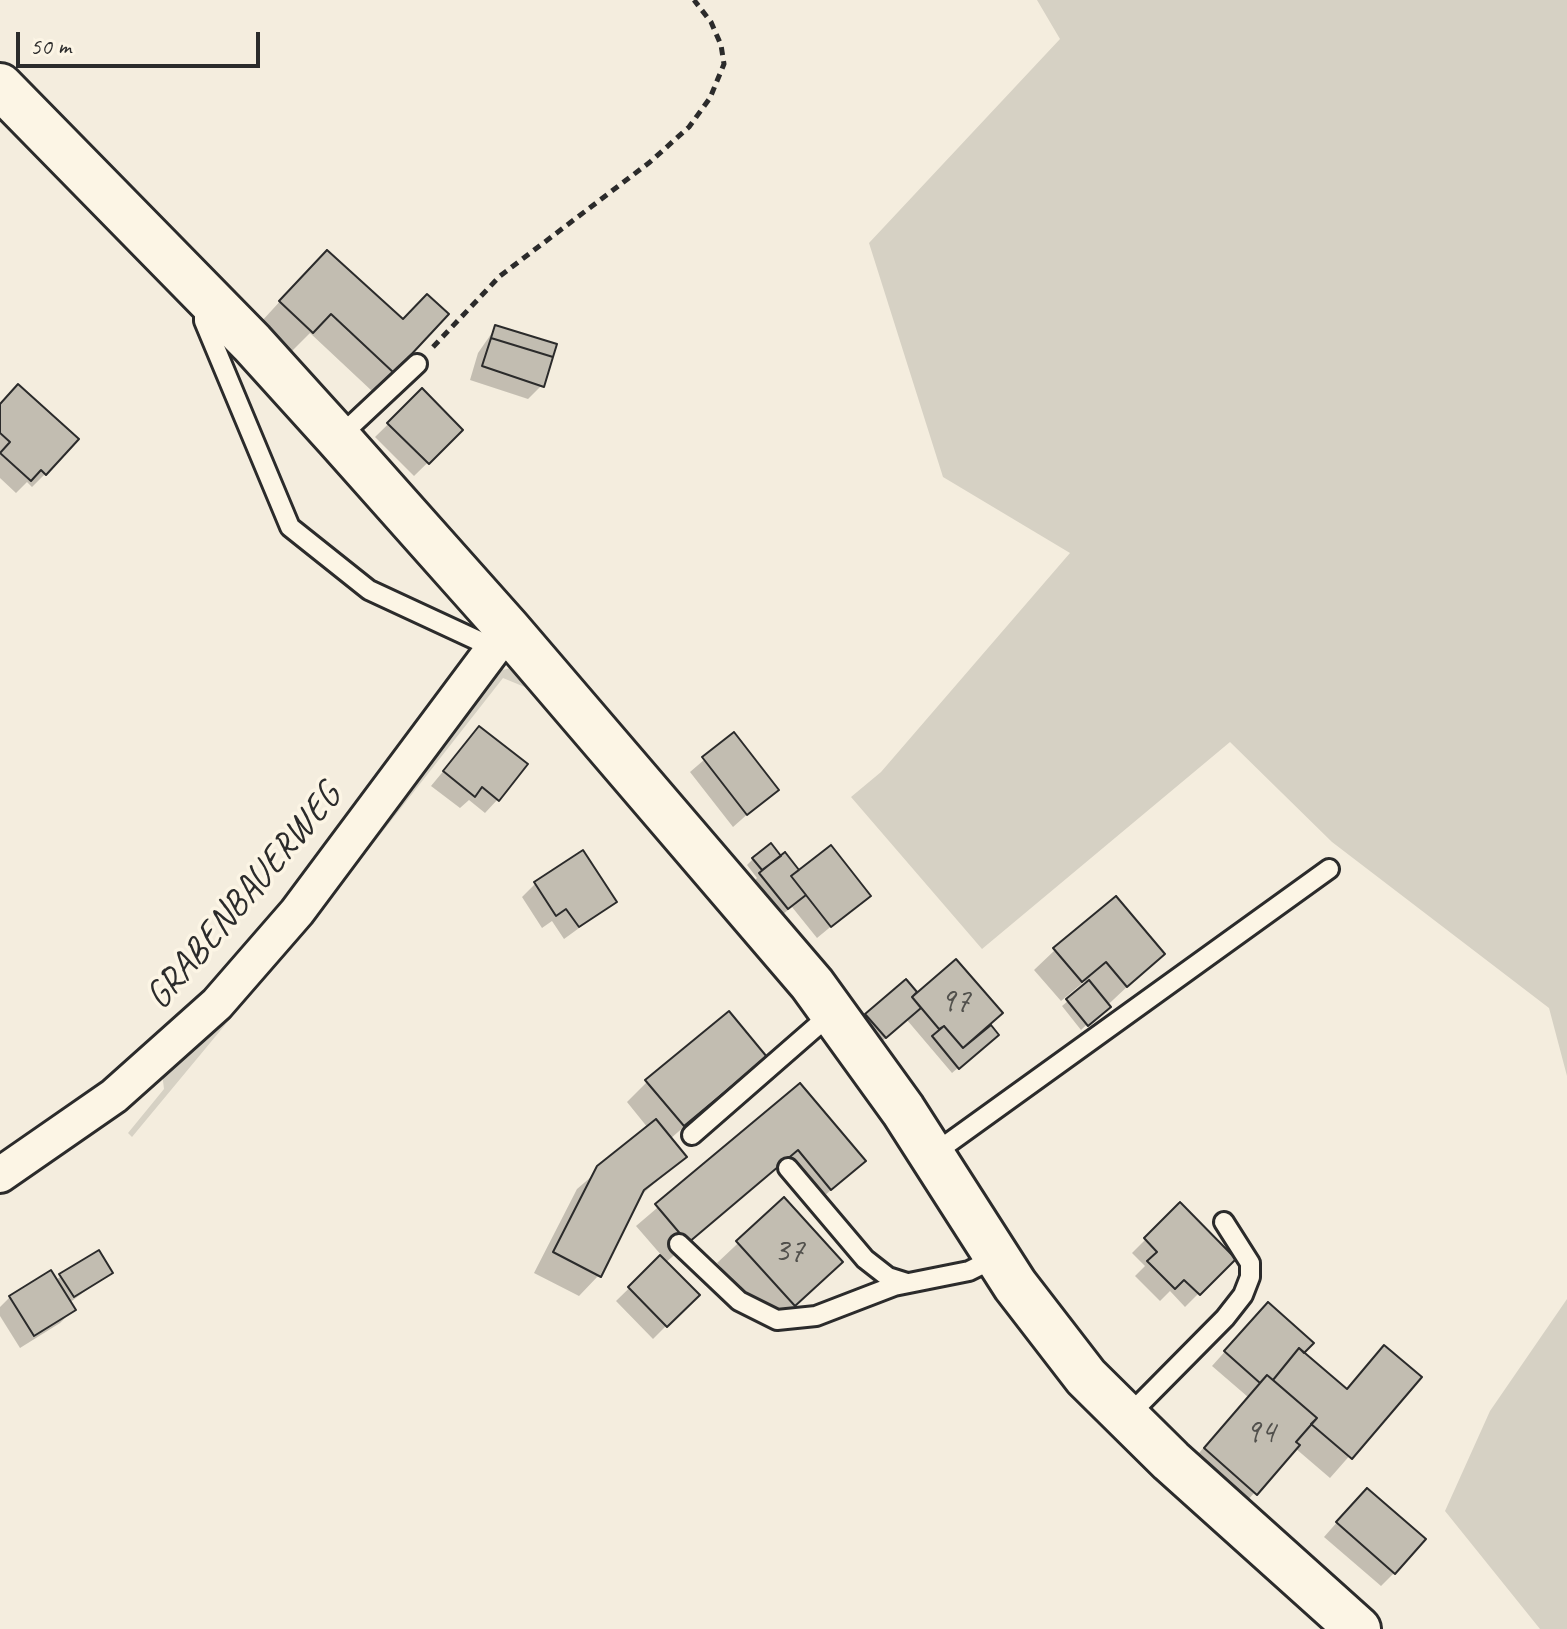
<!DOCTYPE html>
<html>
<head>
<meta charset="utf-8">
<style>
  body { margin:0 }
  #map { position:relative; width:1567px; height:1629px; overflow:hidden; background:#f4edde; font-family:Caveat,sans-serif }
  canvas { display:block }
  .scale { position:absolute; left:16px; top:32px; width:244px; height:36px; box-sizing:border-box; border:4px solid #2b2b2b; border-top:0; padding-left:10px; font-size:24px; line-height:28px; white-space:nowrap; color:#2b2b2b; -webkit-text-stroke:6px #fcf5e5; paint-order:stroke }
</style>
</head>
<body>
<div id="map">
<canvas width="1567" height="1629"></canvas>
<div class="scale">50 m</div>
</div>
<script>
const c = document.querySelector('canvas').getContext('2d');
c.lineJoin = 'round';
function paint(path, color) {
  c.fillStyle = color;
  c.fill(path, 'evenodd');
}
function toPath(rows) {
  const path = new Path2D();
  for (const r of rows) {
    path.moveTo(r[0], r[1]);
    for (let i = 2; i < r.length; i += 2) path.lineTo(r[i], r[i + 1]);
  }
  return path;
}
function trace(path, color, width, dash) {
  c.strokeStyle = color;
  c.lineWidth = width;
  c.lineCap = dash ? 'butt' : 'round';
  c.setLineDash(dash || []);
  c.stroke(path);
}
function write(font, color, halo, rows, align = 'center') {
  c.font = font + ' Caveat,sans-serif';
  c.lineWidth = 7;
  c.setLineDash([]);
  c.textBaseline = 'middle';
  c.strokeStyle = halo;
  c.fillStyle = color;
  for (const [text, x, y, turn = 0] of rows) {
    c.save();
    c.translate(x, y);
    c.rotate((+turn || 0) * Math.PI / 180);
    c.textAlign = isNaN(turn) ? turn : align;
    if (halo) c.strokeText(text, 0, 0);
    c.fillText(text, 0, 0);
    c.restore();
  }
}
paint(toPath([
  [1037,0,1567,0,1567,1076,1549,1008,1332,842,1230,742,982,949,851,797,881,772,1070,553,943,477,869,243,1060,39],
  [514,667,532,690,503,678,332,896,132,1137,128,1133,164,1089,162,1073,495,672],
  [1567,1299,1567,1629,1540,1629,1445,1511,1490,1411]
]), '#d6d1c4');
paint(toPath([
  [307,272,402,322,446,315,373,392,310,333,292,351,261,322],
  [496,327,542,385,528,399,470,380,478,353],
  [422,391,461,430,414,476,375,437],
  [0,406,45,474,32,487,27,482,16,493,0,478],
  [479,728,498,799,485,813,469,800,460,808,431,786],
  [733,735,776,789,733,827,690,772],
  [781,858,799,872,868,896,817,938,792,907,774,921,747,888,757,878,747,865,753,859],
  [535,884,615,902,564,939,552,921,542,928,522,897],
  [1055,950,1162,954,1081,1030,1062,1006,1088,984,1085,981,1061,1001,1034,970],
  [906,982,917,995,988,1025,997,1035,952,1073,907,1020,872,1050,854,1029],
  [764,1057,670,1139,684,1157,639,1197,599,1275,579,1296,534,1273,577,1189,648,1128,627,1102,647,1082],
  [800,1086,863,1161,810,1209,776,1169,665,1263,697,1295,653,1339,616,1301,662,1256,636,1226],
  [784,1200,820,1282,773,1325,717,1263],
  [1180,1205,1233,1259,1185,1307,1170,1291,1160,1301,1135,1276,1145,1266,1132,1253],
  [110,1273,69,1303,73,1310,60,1323,20,1348,0,1316,0,1307,10,1297,55,1281,61,1276],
  [1255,1318,1345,1390,1384,1348,1419,1377,1330,1478,1295,1448,1236,1513,1185,1469,1248,1397,1212,1366],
  [1354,1503,1394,1573,1381,1586,1324,1537]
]), '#0003');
const building = toPath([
  [327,250,403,319,427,294,449,314,394,373,331,314,313,333,279,301,327,250],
  [495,325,557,344,553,357,491,338,495,325],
  [491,338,553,357,544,387,482,366,491,338],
  [18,384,79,439,46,475,41,470,31,481,0,453,10,442,0,433,0,404,18,384],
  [422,388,463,430,429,464,387,423,422,388],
  [479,726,528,764,499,801,482,787,475,797,443,771,479,726],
  [734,732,779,790,747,815,702,757,734,732],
  [771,843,781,856,762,870,752,858,771,843],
  [831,845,871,896,831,927,791,876,831,845],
  [583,850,617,902,579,927,566,909,556,916,534,882,583,850],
  [785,852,799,870,791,876,806,895,788,909,759,873,785,852],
  [1116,896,1165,954,1127,987,1106,962,1082,982,1053,948,1116,896],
  [956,959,1003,1013,963,1048,944,1026,939,1029,912,997,956,959],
  [906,979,917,992,912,997,921,1008,886,1038,865,1014,906,979],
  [1089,980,1111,1007,1088,1026,1066,999,1089,980],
  [729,1011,767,1057,684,1126,645,1080,729,1011],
  [991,1025,999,1035,959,1069,932,1036,944,1026,963,1048,991,1025],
  [800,1083,866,1161,831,1190,798,1150,688,1243,655,1204,800,1083],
  [656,1119,687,1157,644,1190,601,1277,553,1252,597,1166,656,1119],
  [784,1197,843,1262,795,1306,736,1241,784,1197],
  [1180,1202,1236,1259,1200,1295,1184,1280,1175,1289,1147,1261,1157,1252,1144,1238,1180,1202],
  [99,1250,113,1273,74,1297,59,1274,99,1250],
  [660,1255,700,1295,667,1327,628,1287,660,1255],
  [51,1270,76,1310,34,1336,9,1296,51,1270],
  [1268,1302,1314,1343,1304,1353,1299,1348,1273,1380,1267,1375,1260,1383,1224,1351,1268,1302],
  [1384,1345,1422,1377,1352,1459,1311,1424,1317,1418,1273,1380,1299,1348,1347,1389,1384,1345],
  [1267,1375,1317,1418,1296,1442,1300,1445,1257,1495,1204,1448,1267,1375],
  [1367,1488,1426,1539,1395,1574,1336,1522,1367,1488]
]);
paint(building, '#c2bdb1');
trace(building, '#2b2b2b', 2);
const lane = toPath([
  [204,306,204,321,290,527,369,590,494,648],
  [338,438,417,364],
  [692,1135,833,1012],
  [932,1155,1329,869],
  [788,1168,865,1259,888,1277,907,1283],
  [679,1244,739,1301,777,1320,816,1316,894,1286,969,1271,997,1257],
  [1126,1418,1225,1318,1243,1295,1250,1277,1250,1263,1224,1222]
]);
const street = toPath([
  [0,1175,114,1096,217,1004,297,912,508,629]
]);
const secondary = toPath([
  [0,86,252,343,338,438,508,629,812,984,903,1110,1015,1285,1086,1377,1171,1461,1358,1629]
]);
trace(lane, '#2b2b2b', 24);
trace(street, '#2b2b2b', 40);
trace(secondary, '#2b2b2b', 50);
trace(toPath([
  [433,347,500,276,650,162,689,127,710,98,724,64,721,45,711,22,694,0]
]), '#2b2b2b', 5, [8, 6]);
trace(lane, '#fcf5e5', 18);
trace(street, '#fcf5e5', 34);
trace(secondary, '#fcf5e5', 44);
write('34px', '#51504c', null, [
  ["97",955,1002],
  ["37",789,1252],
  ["94",1260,1433]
]);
write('38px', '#2b2b2b', '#fcf5e5', [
  ["GRABENBAUERWEG",244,897,-50]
]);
</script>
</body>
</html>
